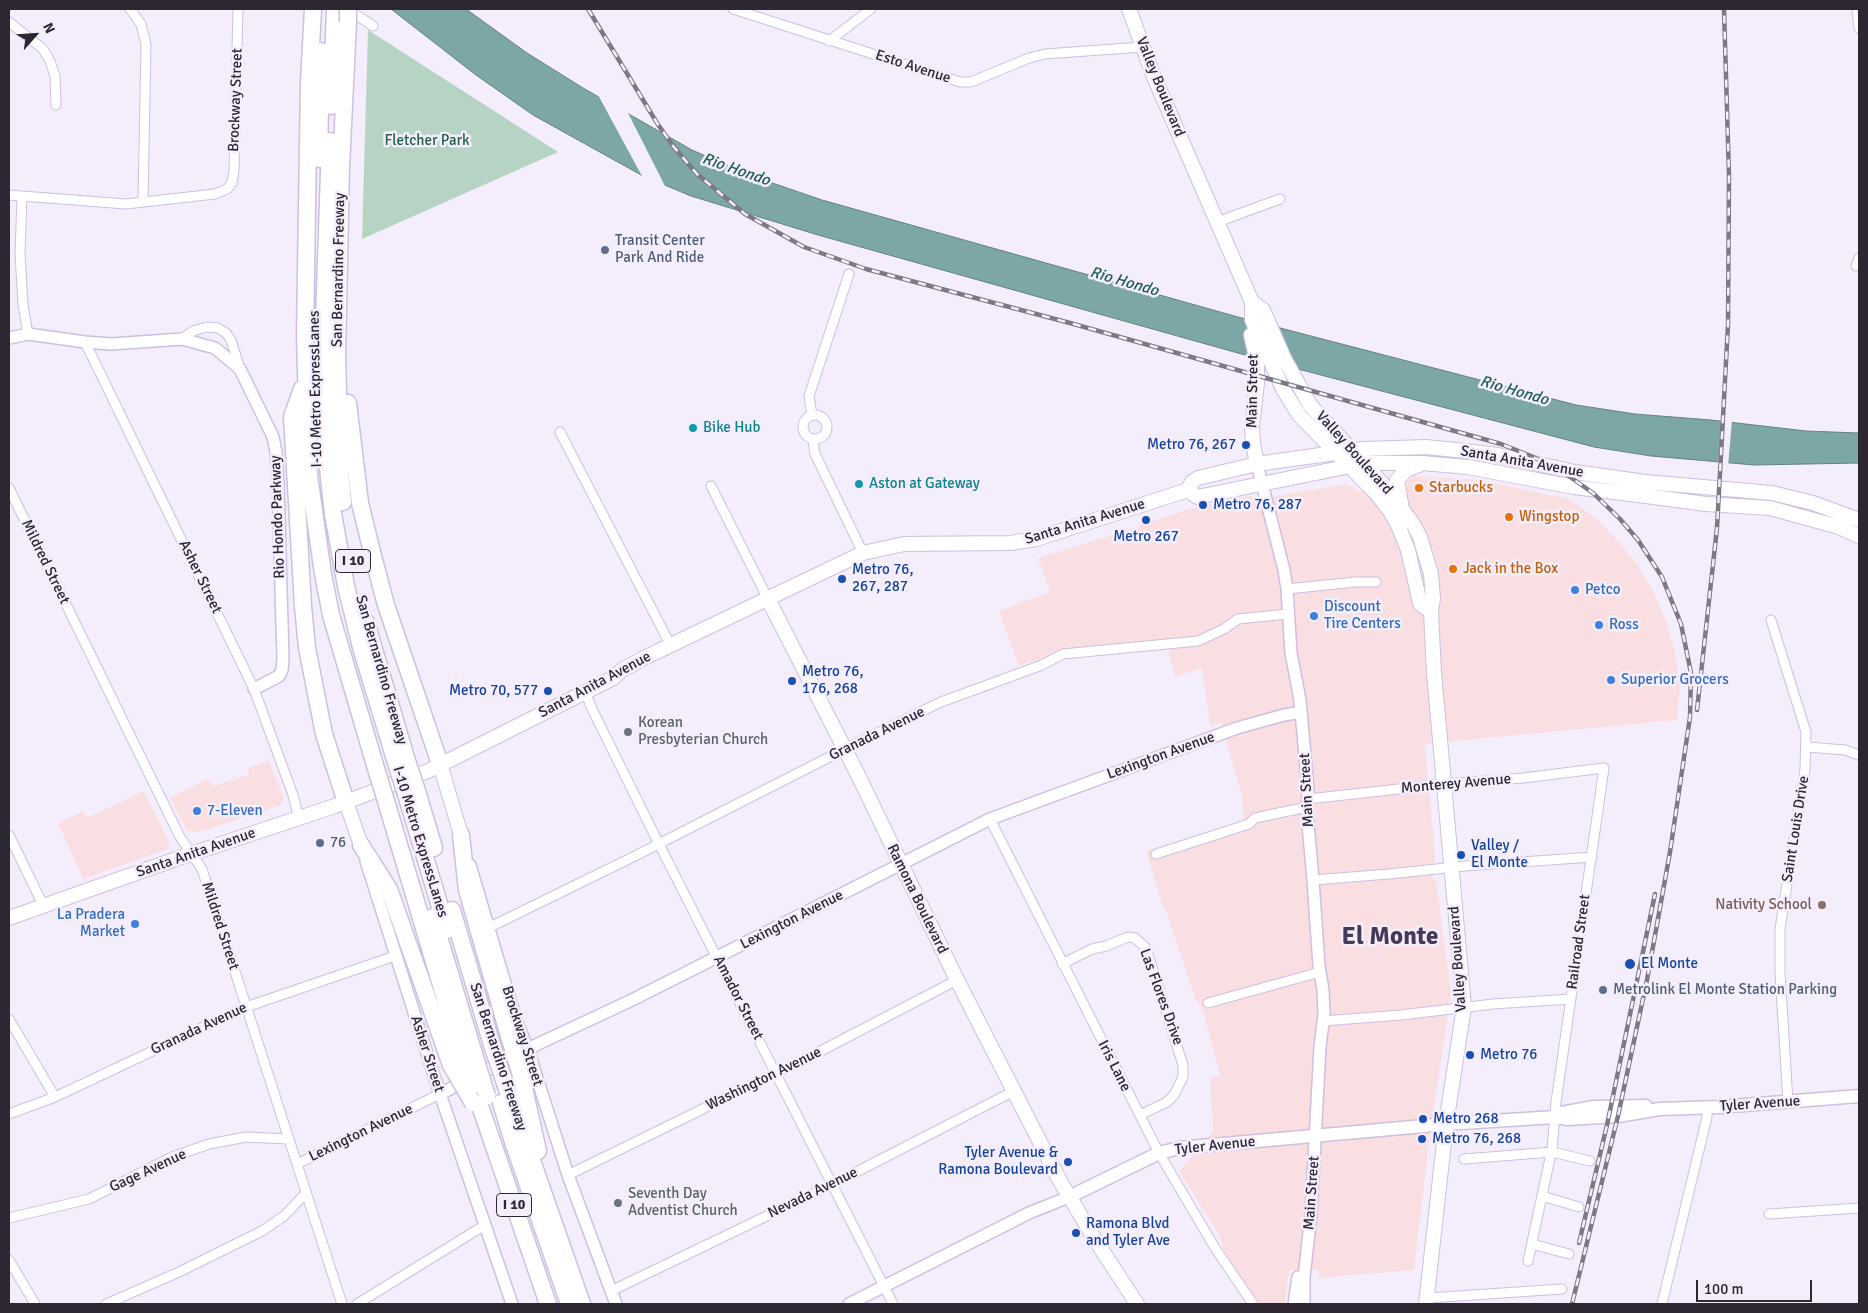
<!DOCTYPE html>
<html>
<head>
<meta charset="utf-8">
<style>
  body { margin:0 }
  #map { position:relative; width:1868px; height:1313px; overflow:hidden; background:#f4eefc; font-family:Signika,sans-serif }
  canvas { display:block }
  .frame { position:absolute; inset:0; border:10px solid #2d2734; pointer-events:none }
  .north { position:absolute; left:10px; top:10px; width:50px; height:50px; -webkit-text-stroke:4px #f4eefc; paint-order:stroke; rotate:64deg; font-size:14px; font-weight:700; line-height:20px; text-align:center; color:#2d2734 }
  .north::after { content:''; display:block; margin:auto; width:18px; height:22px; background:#2d2734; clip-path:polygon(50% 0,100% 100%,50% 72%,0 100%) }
  .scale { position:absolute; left:1696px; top:1280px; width:116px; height:22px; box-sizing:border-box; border:2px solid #2d2734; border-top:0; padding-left:6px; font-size:15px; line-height:18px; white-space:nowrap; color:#2d2734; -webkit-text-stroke:4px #f4eefc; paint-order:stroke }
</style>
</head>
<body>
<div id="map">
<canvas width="1868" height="1313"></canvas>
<div class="frame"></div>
<div class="north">N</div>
<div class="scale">100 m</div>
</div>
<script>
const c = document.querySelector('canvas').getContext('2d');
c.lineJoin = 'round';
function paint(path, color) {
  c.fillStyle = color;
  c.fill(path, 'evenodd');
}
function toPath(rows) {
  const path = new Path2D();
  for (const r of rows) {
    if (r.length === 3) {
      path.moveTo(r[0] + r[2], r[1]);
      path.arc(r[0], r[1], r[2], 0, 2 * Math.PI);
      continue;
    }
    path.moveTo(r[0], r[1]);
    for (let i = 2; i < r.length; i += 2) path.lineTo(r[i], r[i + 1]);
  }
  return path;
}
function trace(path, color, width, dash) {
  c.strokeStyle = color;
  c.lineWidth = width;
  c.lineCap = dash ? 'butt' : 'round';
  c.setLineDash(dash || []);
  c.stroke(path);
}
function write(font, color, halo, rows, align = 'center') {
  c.font = font + ' Signika,sans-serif';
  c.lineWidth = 5;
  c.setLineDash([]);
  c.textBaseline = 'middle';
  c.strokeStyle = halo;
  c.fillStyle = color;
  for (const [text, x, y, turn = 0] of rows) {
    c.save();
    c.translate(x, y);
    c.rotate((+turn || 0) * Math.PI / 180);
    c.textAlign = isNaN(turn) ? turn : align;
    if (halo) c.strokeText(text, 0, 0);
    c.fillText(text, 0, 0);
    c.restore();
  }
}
paint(toPath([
  [1413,476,1479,480,1569,499,1597,519,1619,542,1637,564,1652,589,1667,623,1675,652,1680,688,1677,720,1425,744,1435,856,1432,877,1436,880,1451,993,1429,1142,1414,1270,1319,1278,1318,1270,1289,1270,1285,1304,1258,1304,1228,1262,1218,1233,1179,1171,1213,1131,1210,1077,1220,1076,1203,1011,1195,998,1166,911,1163,908,1146,851,1244,821,1242,796,1221,723,1210,726,1202,668,1175,677,1166,641,1068,650,1019,666,999,611,1050,592,1038,558,1128,530,1182,511,1224,500,1251,496,1255,500,1345,484,1360,491,1405,483],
  [269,761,284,799,281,805,199,832,187,831,170,798,208,779,213,786,249,775,248,768],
  [144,791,170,843,166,850,83,879,58,823,83,811,87,818]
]), '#fadfe2');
paint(toPath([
  [368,30,558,152,362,239]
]), '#b7d3c3');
const water = toPath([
  [391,9,466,9,527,53,583,88,692,150,752,176,822,200,1238,317,1576,405,1635,414,1711,420,1806,431,1859,433,1859,463,1754,465,1651,456,1594,447,1245,355,818,235,691,196,643,176,533,115,476,75,391,9]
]);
paint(water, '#7ca7a6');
trace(water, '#648184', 1);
paint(toPath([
  [597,93,626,109,666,188,643,178],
  [1722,419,1732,420,1728,466,1718,465]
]), '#f4eefc');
const minor = toPath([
  [130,9,141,24,146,44,143,202],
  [348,9,373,26],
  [733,9,960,82,971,82,1029,58,1045,54,1142,47],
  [1857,9,1859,28],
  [9,22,43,49,50,61,55,76,56,105],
  [829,41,871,9],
  [9,195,126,204,215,194,227,189,232,183,234,171,238,9],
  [22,196,20,254,23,305,28,334],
  [1217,222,1280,199],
  [1856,266,1859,258],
  [182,339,193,331,207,327,218,328,226,333,231,340,240,369],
  [85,342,254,689,293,795,299,819],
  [815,427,12],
  [812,415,809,396,849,274],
  [560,432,671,646],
  [813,440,815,454,863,553],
  [711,486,768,599],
  [9,488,180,837,202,869,342,1304],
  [1287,589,1355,582,1376,582],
  [1771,620,1806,732,1805,769,1780,929,1780,973,1788,1102],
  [585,691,592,709,659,844,893,1304],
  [1807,747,1845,750,1859,755],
  [1308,799,1444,784,1523,778,1604,768,1556,1102,1552,1149,1528,1261],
  [990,819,1159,1153,1215,1248,1253,1304],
  [9,835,43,905],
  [1156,854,1249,824,1255,818,1307,807],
  [1313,880,1389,874,1465,866,1592,857],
  [488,928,635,856,855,744,941,702,1042,665,1063,654,1198,641,1224,629,1238,619,1288,614],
  [1062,964,1092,949,1106,946,1128,937,1135,938,1146,948,1183,1065,1183,1077,1174,1095,1167,1102,1140,1115],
  [1208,1003,1320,972],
  [9,1019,55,1097],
  [1323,1021,1401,1015,1493,1004,1571,999],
  [9,1114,55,1097,246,1007,395,956],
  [1464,1159,1552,1152,1590,1161],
  [297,1164,440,1094],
  [568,1175,815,1054,957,980],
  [1542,1196,1579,1207],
  [1769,1214,1859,1208],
  [9,1218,89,1199,172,1157,209,1144,246,1137,288,1139],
  [1532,1244,1569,1254],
  [9,1260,35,1304],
  [611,1291,833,1184,1014,1091],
  [1428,1298,1562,1289],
  [106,1304,179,1272,262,1231,284,1216,306,1193],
  [357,1304,485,1225],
  [1662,1304,1707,1117,1707,1108]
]);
const tertiary = toPath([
  [9,338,28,334,85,342,111,344,182,339,215,348,240,369,273,437,276,452,278,483,283,658,282,670,279,676,254,689],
  [1257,464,1284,570,1287,589,1291,653,1300,700,1308,789,1307,812,1313,880,1319,966,1323,990,1324,1014,1320,1047,1311,1214,1304,1277,1304,1304],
  [366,861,436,1082,512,1304],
  [470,865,516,1020,528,1050,568,1175,616,1304],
  [440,1094,540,1043,632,1000,990,819,1237,728,1284,715,1301,712],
  [849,1304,1029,1213,1069,1197],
  [1294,1304,1298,1277]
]);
const secondary = toPath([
  [1561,1113,1594,1107,1646,1106],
  [1069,1197,1159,1153,1179,1148,1446,1124,1555,1117,1568,1119,1618,1116,1660,1109,1719,1107,1859,1096]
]);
const primary = toPath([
  [1129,9,1154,77,1252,302,1263,310,1285,360,1310,405,1389,491,1413,524,1420,537,1431,574,1433,598,1431,612,1434,673,1464,1007,1446,1124,1426,1304],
  [1252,302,1252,320,1283,389,1299,415,1376,493,1390,511,1398,525,1408,550,1420,603,1431,612],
  [1251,335,1257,361,1257,383,1252,426,1253,444,1257,464],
  [1188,490,1197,497,1365,463,1422,463,1468,467,1574,487,1646,496,1706,504,1770,508,1839,527,1859,536],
  [1401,503,1397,480,1406,470,1419,465],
  [768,599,859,777,957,980,1060,1181,1096,1241,1137,1304],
  [440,764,461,835],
  [346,802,361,845],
  [9,918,182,857,335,806,428,771,613,678,622,670,646,657,863,553,904,544,1010,543,1036,539,1188,490,1192,482,1198,478,1257,464,1363,449,1426,447,1465,451,1498,455,1575,472,1645,482,1772,493,1813,503,1859,520]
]);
const motorway = toPath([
  [313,9,309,82,305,336,309,475,323,574,331,615,377,772],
  [331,106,335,9],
  [330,141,323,350,326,443,329,478,333,514,346,586,362,651,397,766],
  [319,159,321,51],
  [302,389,292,417,303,606,307,648,324,734,346,802],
  [348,403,360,503,373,556,386,605,440,764],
  [343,502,340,472,337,355,341,167,348,22],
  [366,622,407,761],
  [417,791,434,848],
  [406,794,447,930],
  [386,801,463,1059],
  [461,835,467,890,509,1036],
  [361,845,389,889,451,1065],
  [452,910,492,1045],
  [433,917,474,1054],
  [522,1079,538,1151],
  [506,1086,582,1304],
  [478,1100,548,1304],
  [501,1103,513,1142,569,1304]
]);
trace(minor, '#cebfe1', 11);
trace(tertiary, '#cebfe1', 14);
trace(secondary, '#cebfe1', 15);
trace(primary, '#cebfe1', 16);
trace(motorway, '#cebfe1', 19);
trace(minor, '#fff', 9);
trace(tertiary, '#fff', 11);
trace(secondary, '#fff', 12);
trace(primary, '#fff', 14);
trace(motorway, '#fff', 16);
const rail = toPath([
  [588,9,657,123,673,146,697,174,745,214,804,247,866,269,1070,323,1501,444,1531,456,1563,472,1593,493,1620,519,1638,540,1662,577,1681,624,1691,673,1690,717,1670,852,1647,980,1618,1116,1572,1304],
  [1697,710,1717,528,1728,325,1729,176,1724,9],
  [1579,1243,1607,1125,1655,894]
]);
trace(rail, '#7e7885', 4.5);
trace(rail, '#f4eefc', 2.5, [8]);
const motorwayBridge = toPath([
  [348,22,348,9],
  [407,761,417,791],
  [397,766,406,794],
  [377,772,386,801],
  [509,1036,522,1079],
  [492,1045,506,1086],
  [474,1054,487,1096],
  [463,1059,473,1085],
  [451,1065,473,1103]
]);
trace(motorwayBridge, '#cebfe1', 19, []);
trace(motorwayBridge, '#fff', 16);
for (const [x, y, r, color] of [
  [605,250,5,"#5c6f8a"],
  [693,428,5,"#0f9aa8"],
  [1246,445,5,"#1a4fb4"],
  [859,484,5,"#0f9aa8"],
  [1419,488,5,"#e8710a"],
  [1203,505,5,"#1a4fb4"],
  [1509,517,5,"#e8710a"],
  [1146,520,5,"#1a4fb4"],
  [1453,569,5,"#e8710a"],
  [842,579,5,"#1a4fb4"],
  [1575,590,5,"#3f7fe0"],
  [1314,616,5,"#3f7fe0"],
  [1599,625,5,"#3f7fe0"],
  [1611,680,5,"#3f7fe0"],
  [792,681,5,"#1a4fb4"],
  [548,691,5,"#1a4fb4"],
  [628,732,5,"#6b7280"],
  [197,811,5,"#3f7fe0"],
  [320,843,5,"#5c6f8a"],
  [1461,855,5,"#1a4fb4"],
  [1822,905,5,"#8d6e63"],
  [135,924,5,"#3f7fe0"],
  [1630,964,6,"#1a4fb4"],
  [1603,990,5,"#5c6f8a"],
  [1470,1055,5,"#1a4fb4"],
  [1423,1119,5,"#1a4fb4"],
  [1422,1139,5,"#1a4fb4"],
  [1068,1162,5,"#1a4fb4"],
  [618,1203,5,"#6b7280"],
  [1076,1233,5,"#1a4fb4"]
]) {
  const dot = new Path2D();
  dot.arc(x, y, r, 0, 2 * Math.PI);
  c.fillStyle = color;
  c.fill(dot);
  trace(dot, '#f4eefc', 2);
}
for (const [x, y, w] of [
  [353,561,35],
  [514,1205,35]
]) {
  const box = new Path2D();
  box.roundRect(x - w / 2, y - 11.5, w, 23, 4);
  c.fillStyle = '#f4eefc';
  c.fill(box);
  trace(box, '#2d2734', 1);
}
write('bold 14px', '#2d2734', null, [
  ["I 10",353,561],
  ["I 10",514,1205]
]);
write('15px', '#2d2734', '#f4eefc', [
  ["Esto Avenue",913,67,18],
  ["Valley Boulevard",1160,87,68],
  ["Brockway Street",236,100,-88],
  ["San Bernardino Freeway",339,270,-89],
  ["I-10 Metro ExpressLanes",316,389,-91],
  ["Main Street",1253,391,-89],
  ["Valley Boulevard",1354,453,48],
  ["Santa Anita Avenue",1522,462,10],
  ["Rio Hondo Parkway",278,517,-92],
  ["Santa Anita Avenue",1085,522,-17],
  ["Mildred Street",45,562,64],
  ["Asher Street",200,577,64],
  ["San Bernardino Freeway",381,670,74],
  ["Santa Anita Avenue",595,685,-28],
  ["Granada Avenue",877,734,-26],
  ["Lexington Avenue",1161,756,-20],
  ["Monterey Avenue",1456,784,-5],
  ["Main Street",1307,790,-93],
  ["Saint Louis Drive",1796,829,-81],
  ["I-10 Metro ExpressLanes",420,842,73],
  ["Santa Anita Avenue",196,853,-19],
  ["Ramona Boulevard",917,899,64],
  ["Lexington Avenue",792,920,-27],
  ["Mildred Street",220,926,72],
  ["Railroad Street",1579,942,-82],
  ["Valley Boulevard",1458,959,-94],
  ["Las Flores Drive",1161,997,70],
  ["Amador Street",738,998,63],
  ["Granada Avenue",199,1029,-25],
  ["Brockway Street",522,1036,72],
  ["Asher Street",427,1054,72],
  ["San Bernardino Freeway",498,1057,72],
  ["Iris Lane",1114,1066,63],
  ["Washington Avenue",764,1079,-26],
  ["Tyler Avenue",1760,1104,-4],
  ["Lexington Avenue",361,1133,-26],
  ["Tyler Avenue",1215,1146,-6],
  ["Gage Avenue",148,1171,-25],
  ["Nevada Avenue",813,1193,-26],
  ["Main Street",1312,1193,-86]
]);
write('15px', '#215d43', '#f4eefc', [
  ["Fletcher Park",427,141]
]);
write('15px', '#4e5e75', '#f4eefc', [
  ["Transit Center",615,241],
  ["Park And Ride",615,258],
  ["76",330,843],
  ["Metrolink El Monte Station Parking",1613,990]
], 'left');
write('15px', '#0d838f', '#f4eefc', [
  ["Bike Hub",703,428],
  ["Aston at Gateway",869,484]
], 'left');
write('15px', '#164399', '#f4eefc', [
  ["Metro 76, 267",1236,445,"right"],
  ["Metro 76, 287",1213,505],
  ["Metro 267",1146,537,"center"],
  ["Metro 76,",852,570],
  ["267, 287",852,587],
  ["Metro 76,",802,672],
  ["176, 268",802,689],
  ["Metro 70, 577",538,691,"right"],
  ["Valley /",1471,846],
  ["El Monte",1471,863],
  ["El Monte",1641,964],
  ["Metro 76",1480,1055],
  ["Metro 268",1433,1119],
  ["Metro 76, 268",1432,1139],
  ["Tyler Avenue &",1058,1153,"right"],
  ["Ramona Boulevard",1058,1170,"right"],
  ["Ramona Blvd",1086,1224],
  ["and Tyler Ave",1086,1241]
], 'left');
write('15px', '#c56008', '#f4eefc', [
  ["Starbucks",1429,488],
  ["Wingstop",1519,517],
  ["Jack in the Box",1463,569]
], 'left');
write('15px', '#366cbe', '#f4eefc', [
  ["Petco",1585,590],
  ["Discount",1324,607],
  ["Tire Centers",1324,624],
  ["Ross",1609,625],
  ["Superior Grocers",1621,680],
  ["7-Eleven",207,811],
  ["La Pradera",125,915,"right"],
  ["Market",125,932,"right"]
], 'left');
write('15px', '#5b616d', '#f4eefc', [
  ["Korean",638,723],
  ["Presbyterian Church",638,740],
  ["Seventh Day",628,1194],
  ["Adventist Church",628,1211]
], 'left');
write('15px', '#785e54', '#f4eefc', [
  ["Nativity School",1812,905]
], 'right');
write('italic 16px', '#205d5d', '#f4eefc', [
  ["Rio Hondo",736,170,19],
  ["Rio Hondo",1124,282,16],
  ["Rio Hondo",1514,391,16]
]);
write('bold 25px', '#453955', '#f4eefc', [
  ["El Monte",1390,937]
]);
</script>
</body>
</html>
